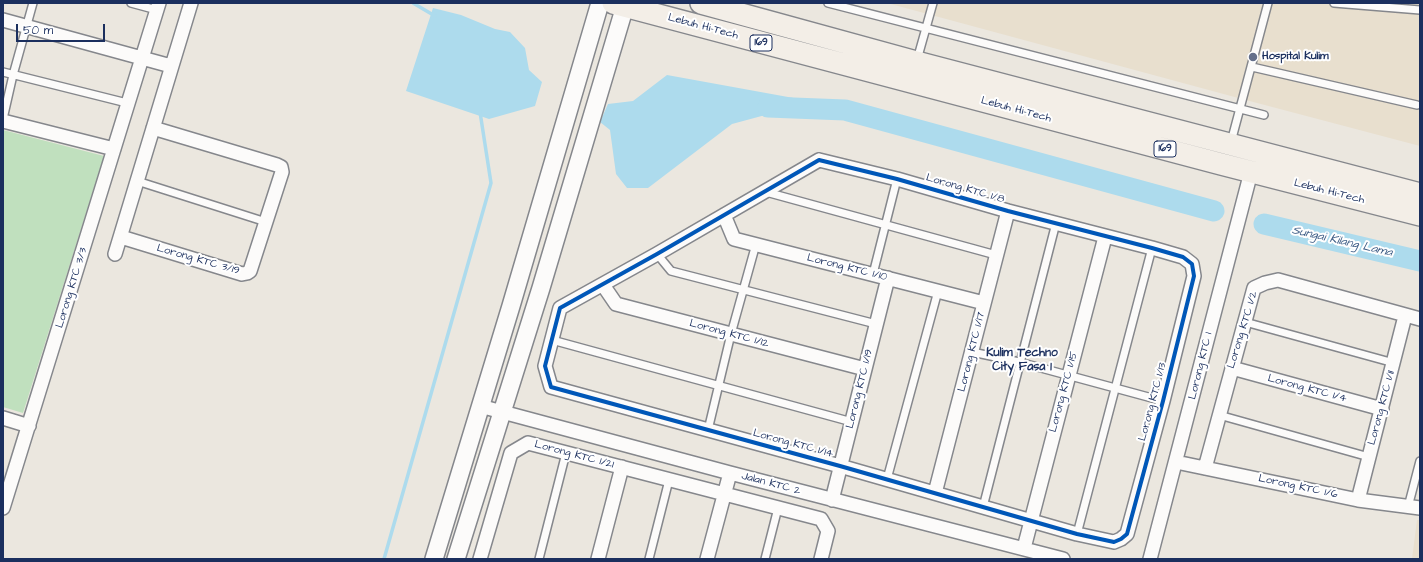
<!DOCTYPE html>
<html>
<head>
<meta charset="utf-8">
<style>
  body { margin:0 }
  #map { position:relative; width:1423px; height:562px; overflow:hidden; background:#ebe7df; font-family:"Architects Daughter",sans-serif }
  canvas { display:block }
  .frame { position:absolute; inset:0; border:4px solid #1b2f5e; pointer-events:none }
  .scale { position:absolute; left:16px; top:24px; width:89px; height:18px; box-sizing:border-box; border:2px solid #1b2f5e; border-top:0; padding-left:5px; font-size:12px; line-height:14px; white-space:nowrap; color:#1b2f5e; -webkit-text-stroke:3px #fff; paint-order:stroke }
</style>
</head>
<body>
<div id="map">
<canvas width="1423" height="562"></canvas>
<div class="frame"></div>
<div class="scale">50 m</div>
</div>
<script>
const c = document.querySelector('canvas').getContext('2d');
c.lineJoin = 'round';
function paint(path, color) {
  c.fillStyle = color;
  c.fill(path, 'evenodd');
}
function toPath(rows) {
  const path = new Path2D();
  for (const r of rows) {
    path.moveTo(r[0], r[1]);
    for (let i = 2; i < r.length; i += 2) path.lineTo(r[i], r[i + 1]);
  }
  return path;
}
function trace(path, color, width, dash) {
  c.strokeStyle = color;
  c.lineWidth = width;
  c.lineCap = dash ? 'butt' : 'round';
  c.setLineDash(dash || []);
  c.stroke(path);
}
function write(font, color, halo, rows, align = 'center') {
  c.font = font + ' "Architects Daughter",sans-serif';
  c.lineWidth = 4;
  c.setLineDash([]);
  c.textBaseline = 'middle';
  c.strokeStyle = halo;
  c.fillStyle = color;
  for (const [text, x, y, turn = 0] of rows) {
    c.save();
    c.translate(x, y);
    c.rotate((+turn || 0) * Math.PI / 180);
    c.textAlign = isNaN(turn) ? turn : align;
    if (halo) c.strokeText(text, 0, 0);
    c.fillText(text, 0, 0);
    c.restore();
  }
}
paint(toPath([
  [887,3,1420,3,1420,146,1242,99],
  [1417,520,1420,520,1420,559,1412,559]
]), '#e8dfce');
paint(toPath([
  [3,130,104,156,23,413,3,407]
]), '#c0e0be');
paint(toPath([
  [433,8,461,15,495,29,510,32,525,48,529,70,542,82,535,106,489,119,406,91],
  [667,75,799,99,796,114,769,114,732,124,648,188,627,188,616,174,610,130,600,122,608,104,633,101]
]), '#addbed');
trace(toPath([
  [413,3,435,16],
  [384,559,491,183,480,112]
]), '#addbed', 3.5);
trace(toPath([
  [768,107,845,110,1214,211],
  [1264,224,1420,261]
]), '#addbed', 21);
const service = toPath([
  [131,3,157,10],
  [828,3,1264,115],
  [1334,3,1420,10],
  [917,60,933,3],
  [1252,67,1417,105],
  [3,72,127,103],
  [3,119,13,75,33,3],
  [1231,142,1268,3],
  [137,181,266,222],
  [766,192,996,255],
  [657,254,671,271,876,324],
  [873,274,897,179],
  [1245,322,1394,363],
  [552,340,852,422],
  [972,352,1019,362,1163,401],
  [1219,415,1369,457],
  [708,430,731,334,756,244],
  [887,479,938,291],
  [983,507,1056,223],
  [1408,507,1420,461],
  [1077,534,1152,248],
  [539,559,566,453],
  [649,559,669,480],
  [765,559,778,508]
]);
const minor = toPath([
  [3,20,171,66],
  [3,121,114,149],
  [819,160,897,179,1008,211,1152,248,1183,257,1192,264,1194,276,1163,401,1127,534,1121,539,1114,542,1077,534,840,466,551,387,545,366,560,308,657,254,819,160],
  [724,215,734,239,984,303],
  [121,237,242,274,247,273,250,271,282,172,281,167,277,165,153,128],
  [115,254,191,3],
  [603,285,616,304,865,369],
  [1232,368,1382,409],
  [480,406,730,473,1063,559],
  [3,418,29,426],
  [1176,462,1358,500,1420,508],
  [1205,468,1254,288,1265,283,1278,280,1420,319],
  [935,493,1008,211],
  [832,500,888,278],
  [1358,500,1405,316],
  [3,508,159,3],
  [1024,548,1105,237],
  [480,559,511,453,528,443,821,519,828,531,821,559],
  [598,559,622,467],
  [707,559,730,473],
  [1150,559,1251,172]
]);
const tertiary = toPath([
  [434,559,511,306,600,3],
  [456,559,541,288,625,6]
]);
const primary = toPath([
  [613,3,1221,164,1420,215],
  [701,3,916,62,1420,194]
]);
trace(service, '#85878c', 10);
trace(minor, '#85878c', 16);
trace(tertiary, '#85878c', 20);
trace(primary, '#85878c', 24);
trace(service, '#fcfbfa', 7);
trace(minor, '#fcfbfa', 13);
trace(tertiary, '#fcfbfa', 17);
trace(primary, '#f3eee7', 21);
trace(toPath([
  [819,160,897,179,1008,211,1152,248,1183,257,1192,264,1194,276,1163,401,1127,534,1121,539,1114,542,1077,534,840,466,551,387,545,366,560,308,657,254,819,160]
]), '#0057b8', 4);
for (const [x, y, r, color] of [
  [1253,57,5,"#646f8b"]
]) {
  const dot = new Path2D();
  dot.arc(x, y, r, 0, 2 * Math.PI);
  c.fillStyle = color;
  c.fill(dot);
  trace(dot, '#fff', 1.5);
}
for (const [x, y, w] of [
  [761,43,22],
  [1165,149,22]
]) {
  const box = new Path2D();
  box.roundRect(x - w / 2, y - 8, w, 16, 3);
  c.fillStyle = '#fff';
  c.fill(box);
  trace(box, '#1b2f5e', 1);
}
write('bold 10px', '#1b2f5e', null, [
  ["169",761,43],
  ["169",1165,149]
]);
write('11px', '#1b2f5e', '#fff', [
  ["Lebuh Hi-Tech",703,27,15],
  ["Lebuh Hi-Tech",1016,110,15],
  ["Lorong KTC 1/8",965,189,16],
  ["Lebuh Hi-Tech",1329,192,14],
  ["Lorong KTC 3/19",198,260,16],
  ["Lorong KTC 1/10",847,268,14],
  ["Lorong KTC 3/3",72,288,-73],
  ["Lorong KTC 1/2",1243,330,-73],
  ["Lorong KTC 1/12",729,334,15],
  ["Lorong KTC 1/17",972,352,-76],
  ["Lorong KTC 1",1201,366,-76],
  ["Lorong KTC 1/19",860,389,-76],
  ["Lorong KTC 1/4",1307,389,15],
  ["Lorong KTC 1/15",1064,392,-75],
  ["Lorong KTC 1/13",1153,402,-75],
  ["Lorong KTC 1/11",1382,408,-75],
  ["Lorong KTC 1/14",793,444,15],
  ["Lorong KTC 1/21",574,455,15],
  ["Jalan KTC 2",771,484,15],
  ["Lorong KTC 1/6",1298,487,12]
]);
write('bold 11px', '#1b2f5e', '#fff', [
  ["Hospital Kulim",1262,57]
], 'left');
write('italic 12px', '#395983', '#fff', [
  ["Sungai Kilang Lama",1342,242,13]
]);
write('bold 12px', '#1b2f5e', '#fff', [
  ["Kulim Techno",1022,353],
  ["City Fasa 1",1022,367]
]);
</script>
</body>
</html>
